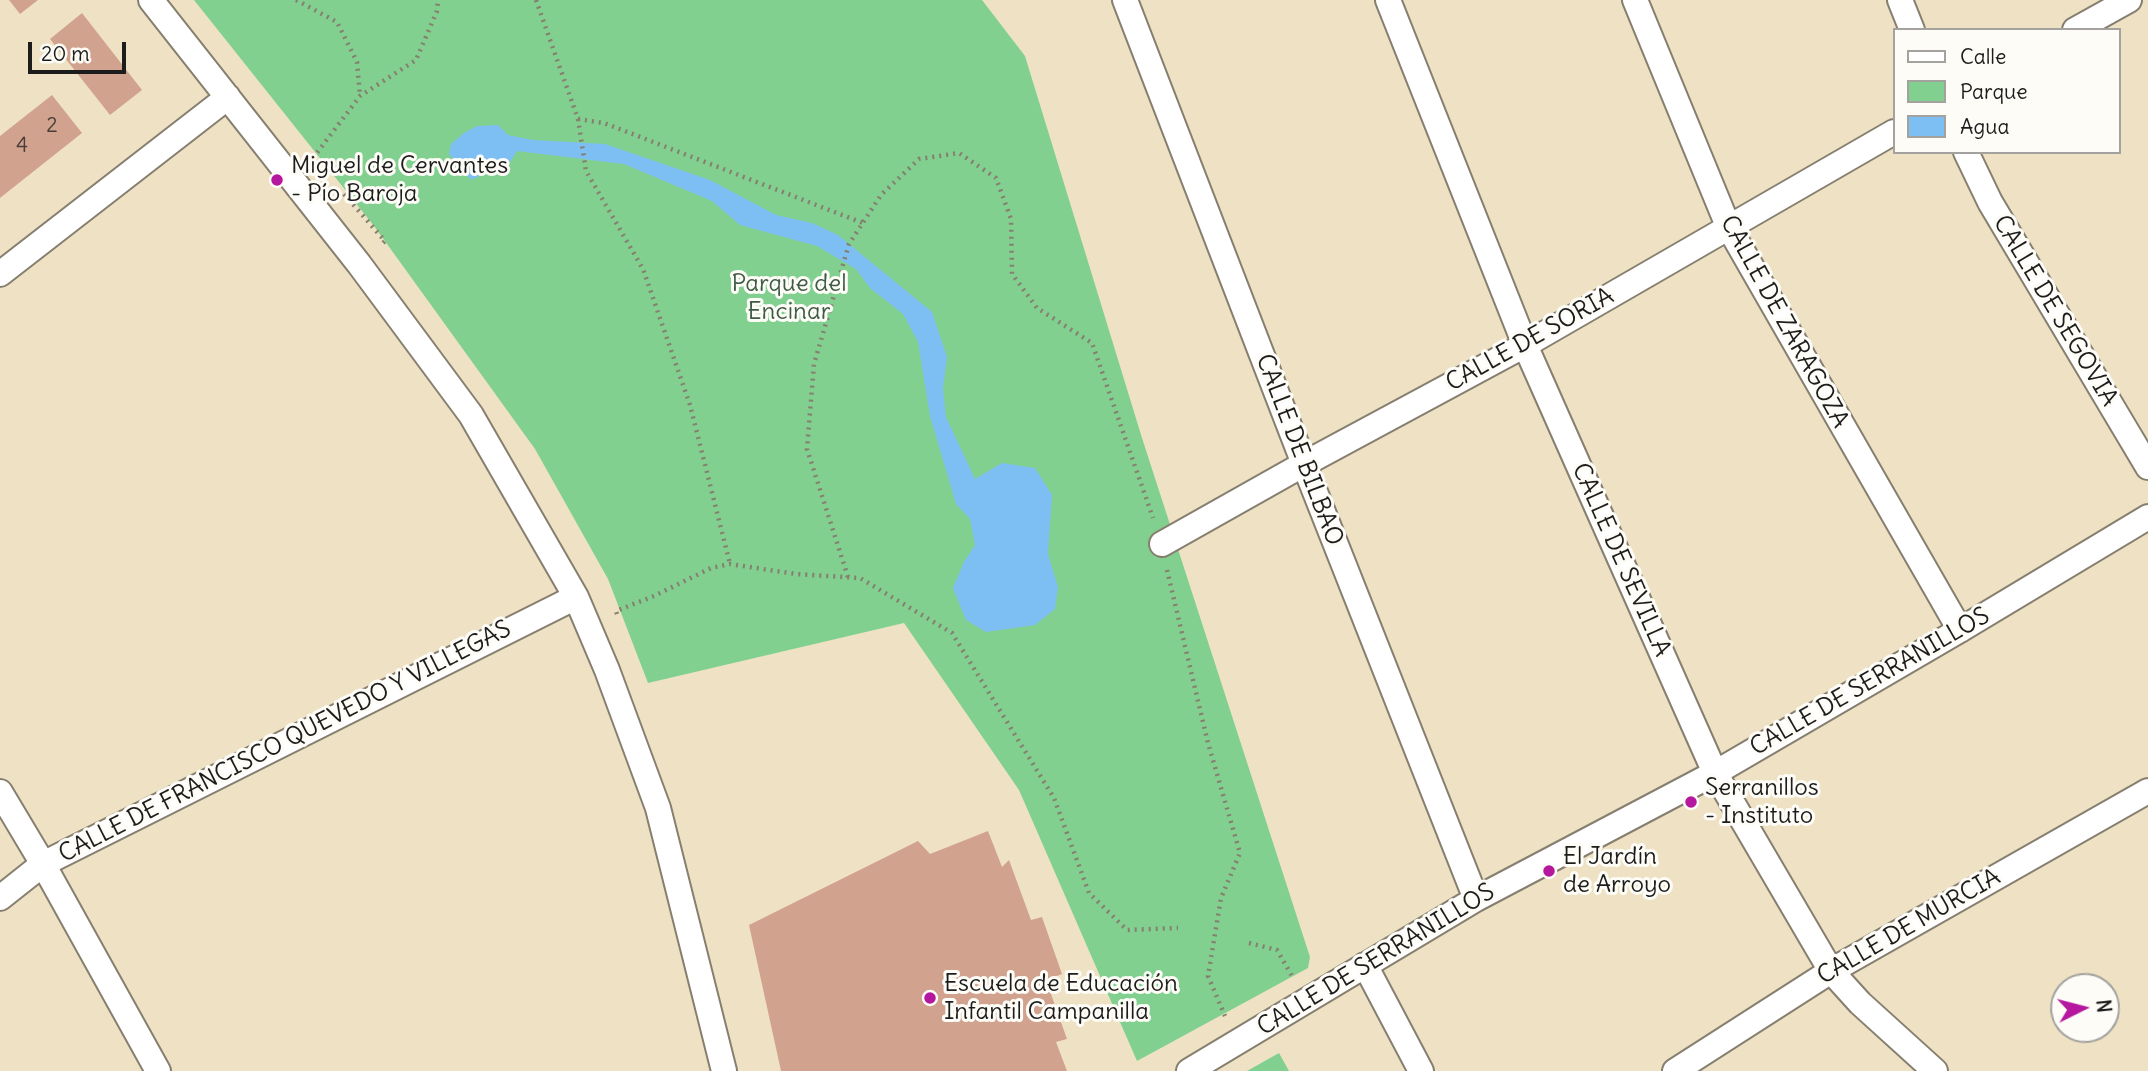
<!DOCTYPE html>
<html>
<head>
<meta charset="utf-8">
<style>
  body { margin:0 }
  #map { position:relative; width:2148px; height:1071px; overflow:hidden; background:#efe2c4; font-family:Delius,sans-serif }
  canvas { display:block }
  .legend { position:absolute; left:1893px; top:28px; width:228px; height:126px; box-sizing:border-box; background:#fdfcf7; border:2px solid #a3a29f; margin:0; padding:9px 12px; list-style:none; font-size:21px; color:#1c1c1c }
  .legend li { display:flex; align-items:center; gap:14px; height:35px }
  .legend b { width:35px; border:2px solid #a3a29f }
  .north { position:absolute; left:2050px; top:973px; width:70px; height:70px; box-sizing:border-box; background:#fdfcf7; border:2px solid #a3a29f; border-radius:50%; rotate:84deg; font-size:19px; font-weight:700; line-height:28px; text-align:center; color:#1c1c1c }
  .north::after { content:''; display:block; margin:auto; width:24px; height:32px; background:#b5179e; clip-path:polygon(50% 0,100% 100%,50% 72%,0 100%) }
  .scale { position:absolute; left:28px; top:42px; width:98px; height:32px; box-sizing:border-box; border:4px solid #1c1c1c; border-top:0; padding-left:9px; font-size:21px; line-height:24px; white-space:nowrap; color:#1c1c1c; -webkit-text-stroke:5px #fdfcf7; paint-order:stroke }
</style>
</head>
<body>
<div id="map">
<canvas width="2148" height="1071"></canvas>
<ul class="legend">
<li><b style="height:9px;background:#fff"></b>Calle</li>
<li><b style="height:19px;background:#81d090"></b>Parque</li>
<li><b style="height:19px;background:#7ebff3"></b>Agua</li>
</ul>
<div class="north">N</div>
<div class="scale">20 m</div>
</div>
<script>
const c = document.querySelector('canvas').getContext('2d');
c.lineJoin = 'round';
function paint(path, color) {
  c.fillStyle = color;
  c.fill(path, 'evenodd');
}
function toPath(rows) {
  const path = new Path2D();
  for (const r of rows) {
    path.moveTo(r[0], r[1]);
    for (let i = 2; i < r.length; i += 2) path.lineTo(r[i], r[i + 1]);
  }
  return path;
}
function trace(path, color, width, dash) {
  c.strokeStyle = color;
  c.lineWidth = width;
  c.lineCap = dash ? 'butt' : 'round';
  c.setLineDash(dash || []);
  c.stroke(path);
}
function write(font, color, halo, rows, align = 'center') {
  c.font = font + ' Delius,sans-serif';
  c.lineWidth = 6;
  c.setLineDash([]);
  c.textBaseline = 'middle';
  c.strokeStyle = halo;
  c.fillStyle = color;
  for (const [text, x, y, turn = 0] of rows) {
    c.save();
    c.translate(x, y);
    c.rotate((+turn || 0) * Math.PI / 180);
    c.textAlign = isNaN(turn) ? turn : align;
    if (halo) c.strokeText(text, 0, 0);
    c.fillText(text, 0, 0);
    c.restore();
  }
}
paint(toPath([
  [194,0,982,0,1025,56,1142,438,1310,957,1308,968,1137,1061,1019,790,904,623,648,683,608,579,535,449,374,226],
  [1279,1053,1289,1071,1247,1071]
]), '#81d090');
paint(toPath([
  [498,125,508,135,533,140,605,144,710,180,776,215,812,223,838,235,932,312,947,357,943,388,946,417,975,479,1002,463,1035,468,1052,495,1048,554,1058,587,1055,609,1035,625,986,632,966,620,953,588,964,562,975,545,970,519,956,504,930,416,918,342,903,314,870,288,856,269,817,246,740,225,712,201,624,164,517,151,510,162,471,180,449,154,451,144,464,133,477,126]
]), '#7ebff3');
paint(toPath([
  [9,0,38,0,20,14],
  [82,13,142,90,110,115,50,39],
  [52,95,82,133,0,198,0,136],
  [988,831,1002,867,1009,860,1031,920,1042,917,1062,974,1046,980,1067,1039,1056,1042,1067,1071,781,1071,749,925,918,841,930,854]
]), '#d1a38e');
const minor = toPath([
  [151,0,359,264,471,415,576,597,607,670,658,808,724,1071],
  [1125,0,1304,464,1476,899],
  [1388,0,1525,345,1715,773,1831,971,1860,1003,1935,1071],
  [1635,0,1728,226,1960,630],
  [1900,0,1912,30],
  [2075,30,2129,0],
  [1966,152,1990,202,2148,467],
  [0,274,228,97],
  [1162,544,1304,464,1525,345,1894,132],
  [0,792,43,864,158,1071],
  [0,898,43,864,576,597],
  [1365,965,1421,1071],
  [1189,1071,1476,899,1715,773,1960,630,2148,517],
  [1675,1071,1831,971,2148,791]
]);
trace(minor, '#867f70', 28);
trace(toPath([
  [296,0,337,22,357,62,360,96],
  [536,0,578,119,586,171,643,269,690,405,730,564],
  [578,119,604,123,863,223],
  [313,158,360,96,416,60,437,11,438,0],
  [344,194,385,241,381,245],
  [1167,570,1208,743,1240,853,1221,898,1208,976,1225,1016],
  [848,577,807,449,814,364,849,244,881,195,919,159,959,153,996,178,1011,219,1012,274,1037,308,1092,343,1153,518],
  [617,614,616,611,654,596,711,568,730,564,796,574,860,578,952,633,1054,798,1089,893,1127,930,1178,928],
  [1249,943,1277,950,1292,976]
]), '#867f70', 4.5, [2, 5]);
trace(minor, '#fff', 24);
for (const [x, y, r, color] of [
  [277,180,7,"#b5179e"],
  [1691,802,7,"#b5179e"],
  [1549,871,7,"#b5179e"],
  [930,998,7,"#b5179e"]
]) {
  const dot = new Path2D();
  dot.arc(x, y, r, 0, 2 * Math.PI);
  c.fillStyle = color;
  c.fill(dot);
  trace(dot, '#fdfcf7', 2.5);
}
write('21px', '#493e38', null, [
  ["2",52,126],
  ["4",22,146]
]);
write('24px', '#1c1c1c', '#fdfcf7', [
  ["Miguel de Cervantes",291,166],
  ["- Pío Baroja",291,194],
  ["Serranillos",1705,788],
  ["- Instituto",1705,816],
  ["El Jardín",1563,857],
  ["de Arroyo",1563,885],
  ["Escuela de Educación",944,984],
  ["Infantil Campanilla",944,1012]
], 'left');
write('24px', '#3f5b45', '#fdfcf7', [
  ["Parque del",789,284],
  ["Encinar",789,312]
]);
write('24px', '#1c1c1c', '#fdfcf7', [
  ["CALLE DE SEGOVIA",2055,311,59],
  ["CALLE DE ZARAGOZA",1784,322,61],
  ["CALLE DE SORIA",1530,340,-29],
  ["CALLE DE BILBAO",1299,450,69],
  ["CALLE DE SEVILLA",1621,560,66],
  ["CALLE DE SERRANILLOS",1870,682,-30],
  ["CALLE DE FRANCISCO QUEVEDO Y VILLEGAS",285,742,-27],
  ["CALLE DE MURCIA",1909,927,-30],
  ["CALLE DE SERRANILLOS",1376,960,-31]
]);
</script>
</body>
</html>
